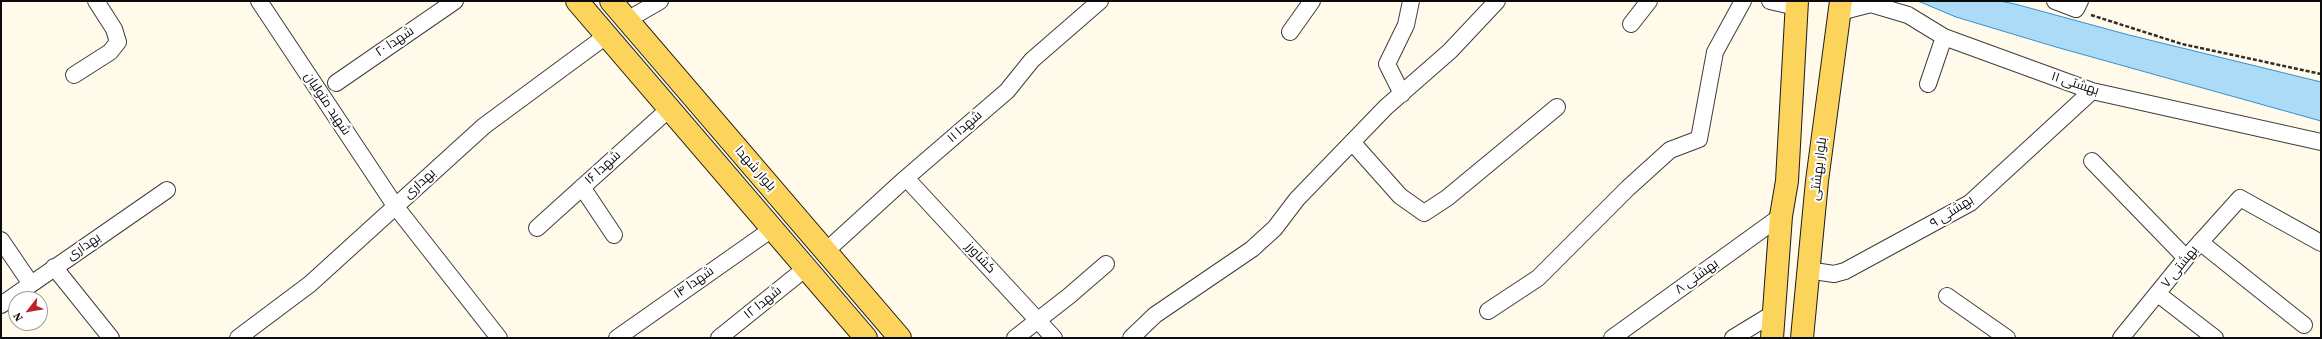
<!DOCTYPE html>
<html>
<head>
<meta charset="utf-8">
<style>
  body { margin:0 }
  #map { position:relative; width:2322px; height:339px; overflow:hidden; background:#fffae9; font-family:"Source Serif 4",serif }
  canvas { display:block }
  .frame { position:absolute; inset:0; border:2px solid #0b0b0b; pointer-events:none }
  .north { position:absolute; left:8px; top:291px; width:40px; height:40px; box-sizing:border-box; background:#fff; border:1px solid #9d9d9d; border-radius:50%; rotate:239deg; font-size:11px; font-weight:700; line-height:16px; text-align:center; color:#0b0b0b }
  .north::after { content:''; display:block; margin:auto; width:14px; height:18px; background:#bd2129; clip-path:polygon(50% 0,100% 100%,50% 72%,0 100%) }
</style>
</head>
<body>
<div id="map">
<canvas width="2322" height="339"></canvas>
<div class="frame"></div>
<div class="north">N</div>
</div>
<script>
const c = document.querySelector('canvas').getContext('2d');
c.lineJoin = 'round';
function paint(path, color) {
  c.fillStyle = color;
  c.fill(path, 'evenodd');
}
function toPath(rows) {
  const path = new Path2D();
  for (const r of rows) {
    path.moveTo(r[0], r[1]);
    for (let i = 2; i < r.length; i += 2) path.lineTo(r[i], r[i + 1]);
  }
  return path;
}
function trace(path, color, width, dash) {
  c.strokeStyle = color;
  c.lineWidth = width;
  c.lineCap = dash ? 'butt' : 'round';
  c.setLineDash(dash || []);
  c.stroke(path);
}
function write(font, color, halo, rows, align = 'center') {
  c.font = font + ' "Source Serif 4",Cairo,serif';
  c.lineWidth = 4;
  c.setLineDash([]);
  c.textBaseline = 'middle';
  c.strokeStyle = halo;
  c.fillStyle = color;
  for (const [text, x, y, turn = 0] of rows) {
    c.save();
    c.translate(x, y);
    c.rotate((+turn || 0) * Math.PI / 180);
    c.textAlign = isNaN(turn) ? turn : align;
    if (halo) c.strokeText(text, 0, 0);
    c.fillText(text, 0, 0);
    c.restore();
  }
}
const water = toPath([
  [1918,1,2000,1,2015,4,2129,35,2321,82,2321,121,2056,47,1956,17,1918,1]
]);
paint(water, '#acdbf7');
trace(water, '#3291d0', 1);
const minor = toPath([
  [259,1,396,207,499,338],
  [1770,1,1796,7],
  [2055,1,2076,9,2080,1],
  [1840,12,1871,4,1908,15,1944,37,2092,91,2321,142],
  [627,20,660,1],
  [1631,24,1649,1],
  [1290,32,1312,1],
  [74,75,110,52,118,42,114,29,96,1],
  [336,83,455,1],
  [1928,84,1944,37],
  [1402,94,1387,64,1406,25,1411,1],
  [1352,142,1400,196,1424,213,1447,198,1557,107],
  [2092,161,2186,258],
  [906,178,1054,338],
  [582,187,614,235],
  [537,228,669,109],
  [1,240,31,284],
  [2200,242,2304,325],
  [826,251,906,178,1007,91,1032,60,1100,1],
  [54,267,111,338],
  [1807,270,1834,274,1845,271,1970,203,2092,91],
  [2158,294,2215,338],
  [1947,296,2007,338],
  [1,305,167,190],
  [1488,311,1538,278,1628,188,1670,150,1699,139,1715,52,1743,1],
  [238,338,310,284,484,126,606,36],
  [617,338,772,229],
  [719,338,806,268],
  [1015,338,1069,296,1106,264],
  [1131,338,1155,315,1252,249,1275,228,1297,199,1386,107,1450,51,1497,1],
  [1612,338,1781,216],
  [1733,338,1774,313],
  [2121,338,2186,258,2240,198,2321,243]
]);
const primary = toPath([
  [577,1,866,338],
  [611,1,900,338],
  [1772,338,1781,216,1787,181,1797,1],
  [1802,338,1817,181,1841,1]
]);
trace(minor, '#3e3e3e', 18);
trace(primary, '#1c1c1c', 24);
trace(toPath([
  [2091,15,2182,44,2321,74]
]), '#2d2d2d', 2.5, [4, 2]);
trace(minor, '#fff', 16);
trace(primary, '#fcd45c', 22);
write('13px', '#0b0b0b', '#fff', [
  ["شهدا ۲۰",395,42,-34],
  ["بهشتی ۱۱",2075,84,18],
  ["شهید متولیان",327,104,56],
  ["شهدا ۱۱",965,127,-41],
  ["شهدا ۱۶",603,168,-42],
  ["بلوار شهدا",755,169,49],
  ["بلوار بهشتی",1819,169,-83],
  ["بهداری",420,184,-42],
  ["بهشتی ۹",1952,212,-33],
  ["بهداری",84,247,-34],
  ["کشاورز",980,258,47],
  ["بهشتی ۷",2180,267,-51],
  ["بهشتی ۸",1697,277,-36],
  ["شهدا ۱۴",694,283,-35],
  ["شهدا ۱۲",763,303,-39]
]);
</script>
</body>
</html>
